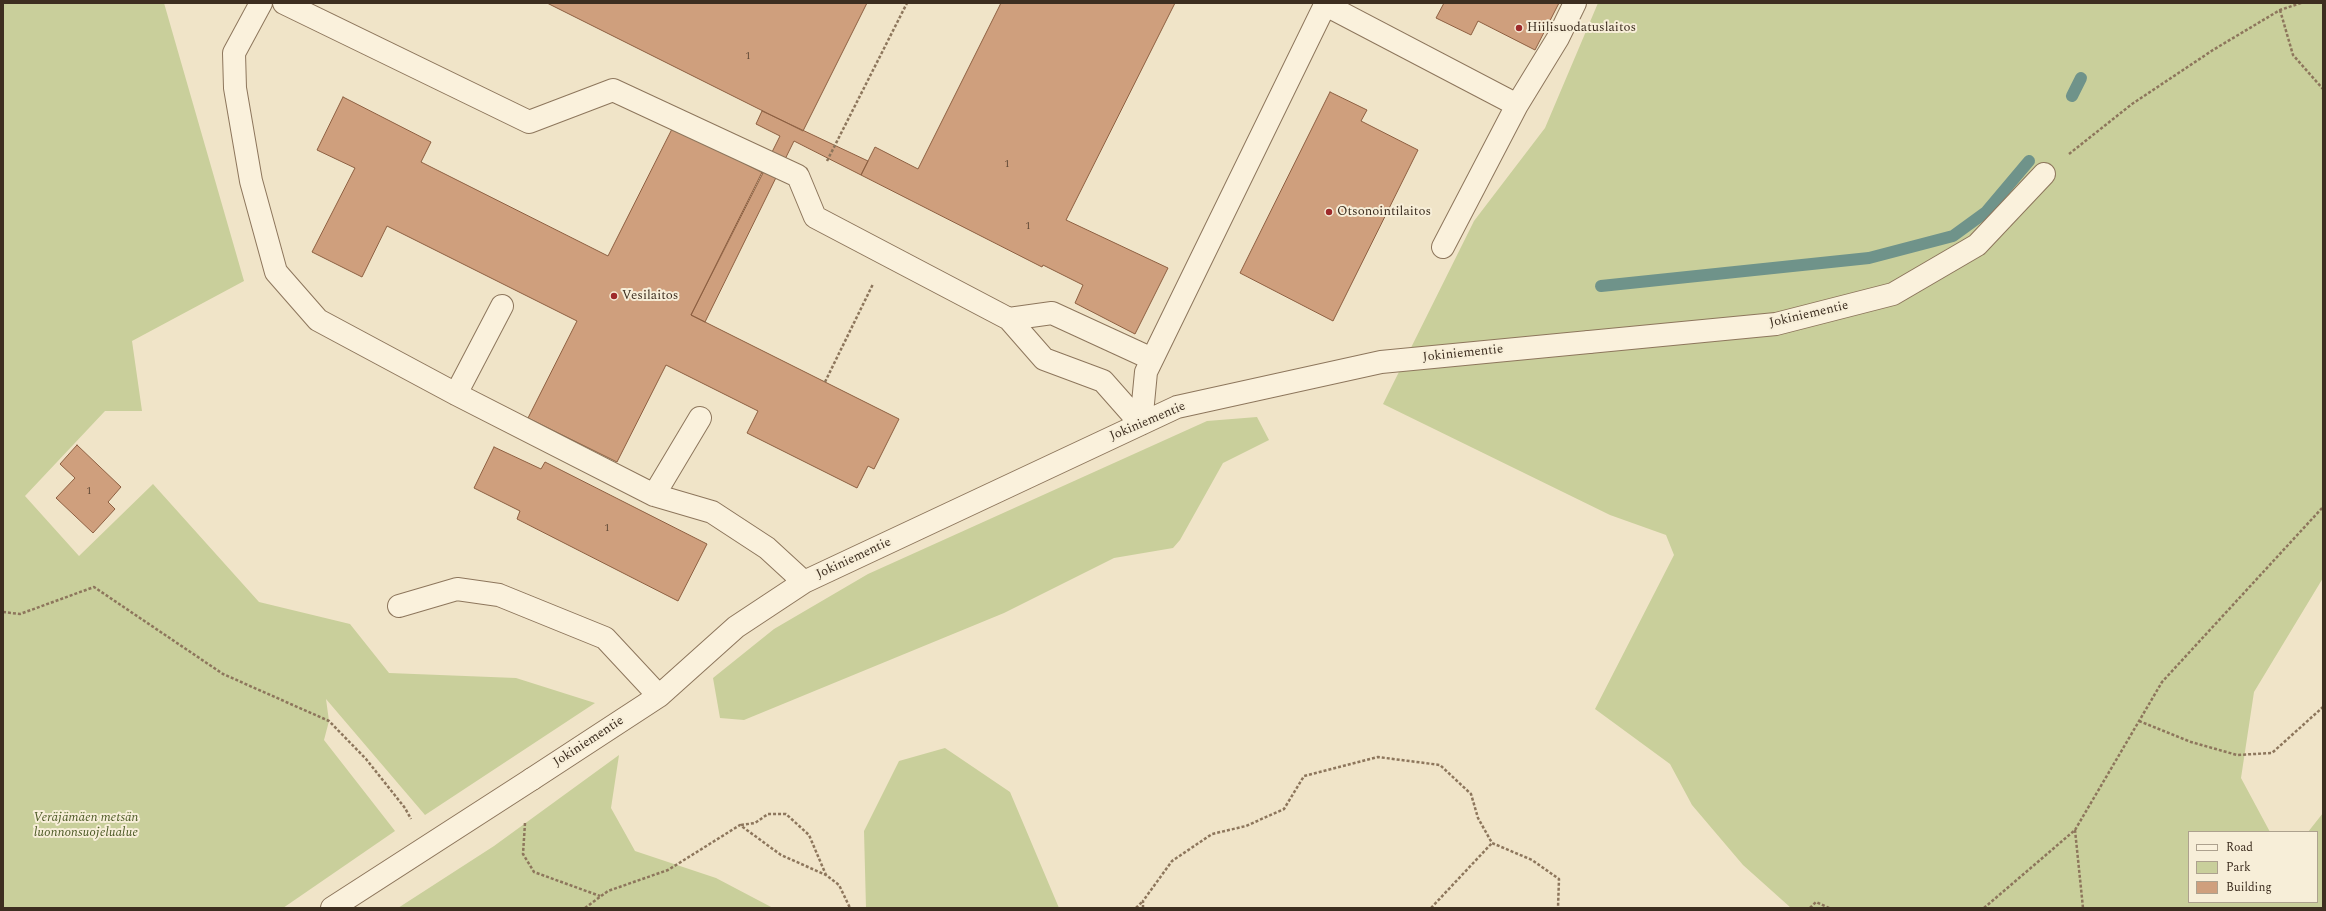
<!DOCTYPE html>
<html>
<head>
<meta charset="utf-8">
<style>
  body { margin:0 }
  #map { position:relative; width:2326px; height:911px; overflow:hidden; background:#f0e4c8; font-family:Spectral,serif }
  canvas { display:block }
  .frame { position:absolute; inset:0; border:4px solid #3d2e20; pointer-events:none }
  .legend { position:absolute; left:2188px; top:831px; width:130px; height:72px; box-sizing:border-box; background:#f7eed8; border:1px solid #ada18e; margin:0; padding:5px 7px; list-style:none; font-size:12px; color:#3d2e20 }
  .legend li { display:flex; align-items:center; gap:8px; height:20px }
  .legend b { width:20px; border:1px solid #ada18e }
</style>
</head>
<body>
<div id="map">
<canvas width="2326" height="911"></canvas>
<div class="frame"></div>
<ul class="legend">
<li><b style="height:5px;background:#faf1dc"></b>Road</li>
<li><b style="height:11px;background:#c9cf9b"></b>Park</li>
<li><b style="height:11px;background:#cf9f7d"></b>Building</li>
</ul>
</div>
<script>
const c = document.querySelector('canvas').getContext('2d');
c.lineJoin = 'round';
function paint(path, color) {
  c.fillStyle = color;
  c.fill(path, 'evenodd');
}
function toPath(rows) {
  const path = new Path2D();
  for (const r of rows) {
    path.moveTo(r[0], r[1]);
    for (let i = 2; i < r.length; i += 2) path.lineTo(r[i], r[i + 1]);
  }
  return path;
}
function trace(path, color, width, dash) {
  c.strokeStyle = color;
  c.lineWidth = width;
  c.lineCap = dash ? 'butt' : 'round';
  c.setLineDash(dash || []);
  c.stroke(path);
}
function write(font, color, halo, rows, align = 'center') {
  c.font = font + ' Spectral,serif';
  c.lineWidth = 4;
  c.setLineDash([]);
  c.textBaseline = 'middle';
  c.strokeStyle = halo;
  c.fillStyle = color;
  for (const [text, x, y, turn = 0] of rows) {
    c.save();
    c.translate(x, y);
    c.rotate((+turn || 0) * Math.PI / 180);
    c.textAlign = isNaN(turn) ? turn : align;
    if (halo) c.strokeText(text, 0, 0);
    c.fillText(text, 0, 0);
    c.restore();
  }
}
paint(toPath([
  [3,3,164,3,244,281,132,341,142,411,105,411,25,496,79,556,153,484,259,602,350,624,389,673,516,678,595,703,425,815,326,699,329,721,324,740,395,831,283,908,3,908],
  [1598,3,2323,3,2323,578,2254,692,2241,778,2270,832,2189,832,2189,902,2317,902,2317,832,2308,832,2323,813,2323,908,1791,908,1743,865,1692,805,1670,764,1595,709,1674,555,1666,535,1610,515,1383,404,1474,221,1545,128],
  [1257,417,1269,440,1223,463,1180,540,1173,548,1114,558,1004,613,744,720,720,718,713,678,774,629,868,574,1207,421],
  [945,748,1010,792,1059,908,866,908,864,831,899,761],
  [619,755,611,808,635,851,716,878,773,908,398,908,494,846]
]), '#c9cf9b');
trace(toPath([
  [2072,96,2081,78],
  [1601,286,1869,258,1953,236,1986,212,2029,161]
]), '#6f938a', 12);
const building = toPath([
  [547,3,867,3,803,131,547,3],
  [1001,3,1175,3,1066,220,1168,268,1135,334,1075,303,1083,285,1043,265,1042,267,861,175,875,147,918,169,1001,3],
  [1444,3,1559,3,1535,50,1478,21,1471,35,1436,18,1444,3],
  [1330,92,1367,110,1361,121,1418,150,1333,321,1240,273,1330,92],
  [343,97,431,142,421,162,608,256,673,127,763,173,691,315,899,419,874,469,868,466,857,488,747,433,758,411,666,365,617,462,528,418,577,321,387,226,362,277,312,252,355,168,317,150,343,97],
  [762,111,868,161,861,175,794,141,705,322,691,315,780,136,756,124,762,111],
  [77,445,121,487,108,502,115,509,93,533,56,498,75,478,60,464,77,445],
  [494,447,541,469,545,462,707,544,678,601,517,519,520,511,474,488,494,447]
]);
paint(building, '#cf9f7d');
trace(building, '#8d5f41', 1);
const service = toPath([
  [261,3,234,53,235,88,251,181,276,272,318,320,456,394,654,495,712,512,767,548,804,582],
  [284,3,529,122,613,90,798,176,815,217,1009,319,1044,359,1103,381,1141,424,1146,372,1326,3],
  [1326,5,1517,105],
  [1443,247,1517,105,1558,38,1575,3],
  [1009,319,1052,313,1152,359],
  [456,394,502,306],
  [654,495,700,418],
  [399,606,457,589,499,595,605,638,659,696],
  [532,779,659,696,736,627,804,582,1177,407,1381,362,1589,342]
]);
const minor = toPath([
  [1589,342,1776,324,1893,294,1977,245,2044,174],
  [332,908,532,779]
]);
trace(service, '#8d765c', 24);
trace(minor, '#8d765c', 24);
trace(toPath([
  [2280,10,2293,55,2323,89],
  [2069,154,2132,104,2213,50,2280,10,2301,3],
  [827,161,907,3],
  [825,382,873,284],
  [3,612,20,614,94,587,223,674,329,721,366,759,405,808,411,819],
  [2139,721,2191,742,2237,755,2272,753,2323,707],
  [525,823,523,854,534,872,600,896],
  [741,825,755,823,768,814,786,814,809,835,826,875],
  [2075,830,2083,908],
  [585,908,608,891,668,870,740,825,781,855,826,875,839,885,850,908],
  [1136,908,1143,901],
  [1143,908,1143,901,1172,861,1212,834,1246,826,1284,809,1304,776,1378,757,1440,765,1471,794,1478,818,1492,843,1532,860,1559,879,1558,908],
  [1431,908,1492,843],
  [1810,908,1816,902,1829,908],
  [1984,908,2075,830,2162,682,2323,507]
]), '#8d765c', 2.5, [3, 2]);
trace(service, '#faf1dc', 22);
trace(minor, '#faf1dc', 22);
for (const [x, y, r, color] of [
  [1519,28,4,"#9e2a2b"],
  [1329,212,4,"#9e2a2b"],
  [614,296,4,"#9e2a2b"]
]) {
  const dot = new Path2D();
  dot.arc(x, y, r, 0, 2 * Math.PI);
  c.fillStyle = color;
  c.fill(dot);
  trace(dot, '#f7eed8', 1.5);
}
write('11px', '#624a37', null, [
  ["1",748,57],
  ["1",1007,165],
  ["1",1028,227],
  ["1",89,492],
  ["1",607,529]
]);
write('13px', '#3d2e20', '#f7eed8', [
  ["Hiilisuodatuslaitos",1527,28],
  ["Otsonointilaitos",1337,212],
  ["Vesilaitos",622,296]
], 'left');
write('13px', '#3d2e20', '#f7eed8', [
  ["Jokiniementie",1809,315,-13],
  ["Jokiniementie",1463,354,-6],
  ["Jokiniementie",1148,422,-23],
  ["Jokiniementie",854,559,-25],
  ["Jokiniementie",589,742,-33]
]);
write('italic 13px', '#4d5a26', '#f7eed8', [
  ["Veräjämäen metsän",86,818],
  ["luonnonsuojelualue",86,833]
]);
</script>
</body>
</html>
